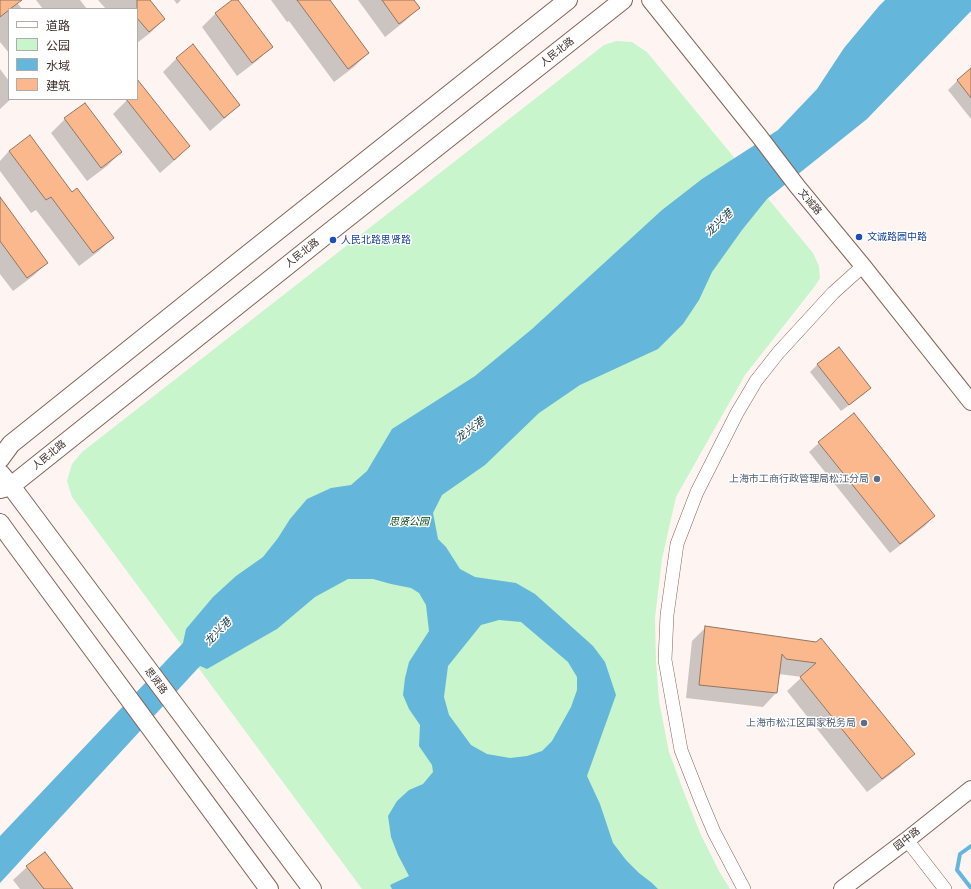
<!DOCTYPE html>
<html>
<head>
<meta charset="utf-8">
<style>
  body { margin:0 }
  #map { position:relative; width:971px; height:889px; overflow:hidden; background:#fef5f2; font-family:"Crimson Pro","Noto Sans SC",serif }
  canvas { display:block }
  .legend { position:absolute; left:8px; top:8px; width:130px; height:92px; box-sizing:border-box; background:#fff; border:1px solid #b2aca9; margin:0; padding:5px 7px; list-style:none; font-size:12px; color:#3e2f29 }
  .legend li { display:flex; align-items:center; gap:8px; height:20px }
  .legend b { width:20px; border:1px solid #b2aca9 }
</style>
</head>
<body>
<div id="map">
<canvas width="971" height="889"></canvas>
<ul class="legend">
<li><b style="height:5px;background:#fff"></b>道路</li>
<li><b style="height:11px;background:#c8f5cb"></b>公园</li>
<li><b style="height:11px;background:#64b7db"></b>水域</li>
<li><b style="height:11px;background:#fab88c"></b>建筑</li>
</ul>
</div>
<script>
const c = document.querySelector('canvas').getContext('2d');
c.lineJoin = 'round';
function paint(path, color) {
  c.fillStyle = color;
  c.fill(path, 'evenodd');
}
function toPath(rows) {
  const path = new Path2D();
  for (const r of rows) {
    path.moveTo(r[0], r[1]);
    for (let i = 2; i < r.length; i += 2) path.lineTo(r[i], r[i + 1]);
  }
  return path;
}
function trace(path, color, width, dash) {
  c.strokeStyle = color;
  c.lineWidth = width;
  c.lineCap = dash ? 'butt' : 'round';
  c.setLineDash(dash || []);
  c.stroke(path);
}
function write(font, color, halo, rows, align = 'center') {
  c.font = font + ' "Crimson Pro","Noto Sans SC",serif';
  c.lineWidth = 3;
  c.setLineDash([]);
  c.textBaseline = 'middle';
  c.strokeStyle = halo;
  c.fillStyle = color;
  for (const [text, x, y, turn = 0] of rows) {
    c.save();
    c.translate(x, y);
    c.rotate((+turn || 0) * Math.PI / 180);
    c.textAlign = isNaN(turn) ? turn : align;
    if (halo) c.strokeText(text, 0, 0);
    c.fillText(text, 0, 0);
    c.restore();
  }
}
paint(toPath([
  [616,41,632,42,647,52,813,253,819,266,820,278,815,286,745,375,676,497,662,559,655,618,656,661,659,701,669,752,685,795,701,835,719,871,730,889,362,889,72,497,67,481,72,464,82,452,604,45]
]), '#c8f5cb');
paint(toPath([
  [885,0,971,0,971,11,867,119,767,199,742,230,712,272,699,300,683,324,658,349,580,385,539,413,485,465,442,495,433,513,438,539,446,547,460,569,475,577,516,583,535,594,593,646,605,662,616,695,587,776,600,804,613,843,626,860,639,873,652,883,658,889,392,889,390,885,409,876,398,855,391,837,388,816,397,801,409,790,423,784,433,772,432,765,419,746,420,725,409,709,403,695,405,678,409,662,429,631,426,605,419,593,411,588,391,584,373,579,348,579,315,597,277,629,207,669,200,666,0,883,0,836,183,643,186,629,213,597,236,576,263,557,278,538,290,519,307,499,331,488,351,485,367,471,392,429,475,376,532,329,662,210,702,179,778,130,817,89,844,48,879,6],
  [499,620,521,622,568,662,577,677,577,690,571,707,552,741,542,751,527,756,510,758,487,754,471,745,449,715,444,697,448,666,481,625]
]), '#64b7db');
paint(toPath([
  [0,0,15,0,22,9,9,9,9,53,0,42],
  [36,0,80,0,87,9,43,9],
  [98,0,148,0,164,19,150,33,137,43,137,9,106,9],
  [174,0,181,0,177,4],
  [234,0,237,0,271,47,258,60,237,76,202,27,215,14],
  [271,0,327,0,368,53,354,67,334,82,289,21,287,22],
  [358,0,413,0,419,8,405,21,385,37],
  [177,58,239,105,225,118,210,131,163,72],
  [0,69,9,81,9,99,11,99,0,109],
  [971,70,971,119,948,90,957,81],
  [137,92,189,146,175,160,160,173,113,114,128,99,137,99],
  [65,119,121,152,107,166,87,181,51,133],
  [9,151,72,193,113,238,99,251,79,266,36,210,31,213,0,171,0,161],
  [0,199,47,263,33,276,13,291,0,274],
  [838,348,870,388,863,395,841,411,810,372,817,365],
  [819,443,934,516,925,526,890,553,809,452],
  [706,627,816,643,913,753,900,767,867,792,787,691,802,677,779,674,776,693,763,707,686,698,692,641],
  [27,867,72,889,20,889,13,880]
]), '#0003');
trace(toPath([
  [971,846,960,854,957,870,971,888]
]), '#64b7db', 4);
const building = toPath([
  [0,0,22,0,10,9,9,9,9,10,0,17,0,0],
  [137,0,150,0,165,19,149,32,137,18,137,0],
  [232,0,238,0,273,47,252,63,215,13,232,0],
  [297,0,330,0,369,53,348,69,297,0],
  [382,0,414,0,420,8,399,24,382,0],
  [193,44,240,105,224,118,176,58,193,44],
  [971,68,971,98,957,80,971,68],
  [137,79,190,146,174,160,126,99,137,99,137,79],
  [85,103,122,152,101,168,64,118,85,103],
  [30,135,72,192,77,188,114,238,93,253,51,197,46,200,9,151,30,135],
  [0,197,48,263,27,278,0,241,0,197],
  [839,347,871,388,849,405,817,364,839,347],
  [854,413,935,516,900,544,818,442,854,413],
  [705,626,816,642,821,638,915,754,882,779,800,677,816,663,786,659,782,654,777,693,699,685,705,626],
  [45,852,73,889,44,889,26,866,45,852]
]);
paint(building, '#fab88c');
trace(building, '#947561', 1);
const minor = toPath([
  [907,840,945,889],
  [744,889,714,832,701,801,681,750,665,660,667,615,677,544,697,492,737,413,756,381,778,353,833,293,863,266]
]);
const tertiary = toPath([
  [650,0,759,136,797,186,863,266,971,402],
  [842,889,907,840,971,789]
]);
const secondary = toPath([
  [0,459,11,444,237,263,568,0],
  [0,473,11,486,312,889],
  [0,489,11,486,327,234,623,0],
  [0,523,10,537,269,889]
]);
trace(minor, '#856356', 14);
trace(tertiary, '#856356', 18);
trace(secondary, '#856356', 20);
trace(minor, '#fff', 13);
trace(tertiary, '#fff', 16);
trace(secondary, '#fff', 18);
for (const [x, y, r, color] of [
  [859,237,4,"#1a4fb4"],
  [333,240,4,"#1a4fb4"],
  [877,479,4,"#5c6f8a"],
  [864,723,4,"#5c6f8a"]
]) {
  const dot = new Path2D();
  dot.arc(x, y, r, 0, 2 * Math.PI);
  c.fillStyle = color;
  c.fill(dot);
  trace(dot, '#fff', 1.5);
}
write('10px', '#3e2f29', '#fff', [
  ["人民北路",557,52,-38],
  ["文诚路",810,202,50],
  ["人民北路",302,253,-38],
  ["人民北路",49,455,-39],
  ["思贤路",156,681,53],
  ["园中路",907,839,-38]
]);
write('10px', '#164399', '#fff', [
  ["文诚路园中路",867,237],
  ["人民北路思贤路",341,240]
], 'left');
write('10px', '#4e5e75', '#fff', [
  ["上海市工商行政管理局松江分局",869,479],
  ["上海市松江区国家税务局",856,723]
], 'right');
write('italic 10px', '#024615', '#fff', [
  ["思贤公园",409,522]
]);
write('italic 11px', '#1c4251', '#fff', [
  ["龙兴港",719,223,-43],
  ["龙兴港",470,430,-37],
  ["龙兴港",218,632,-46]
]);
</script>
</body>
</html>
